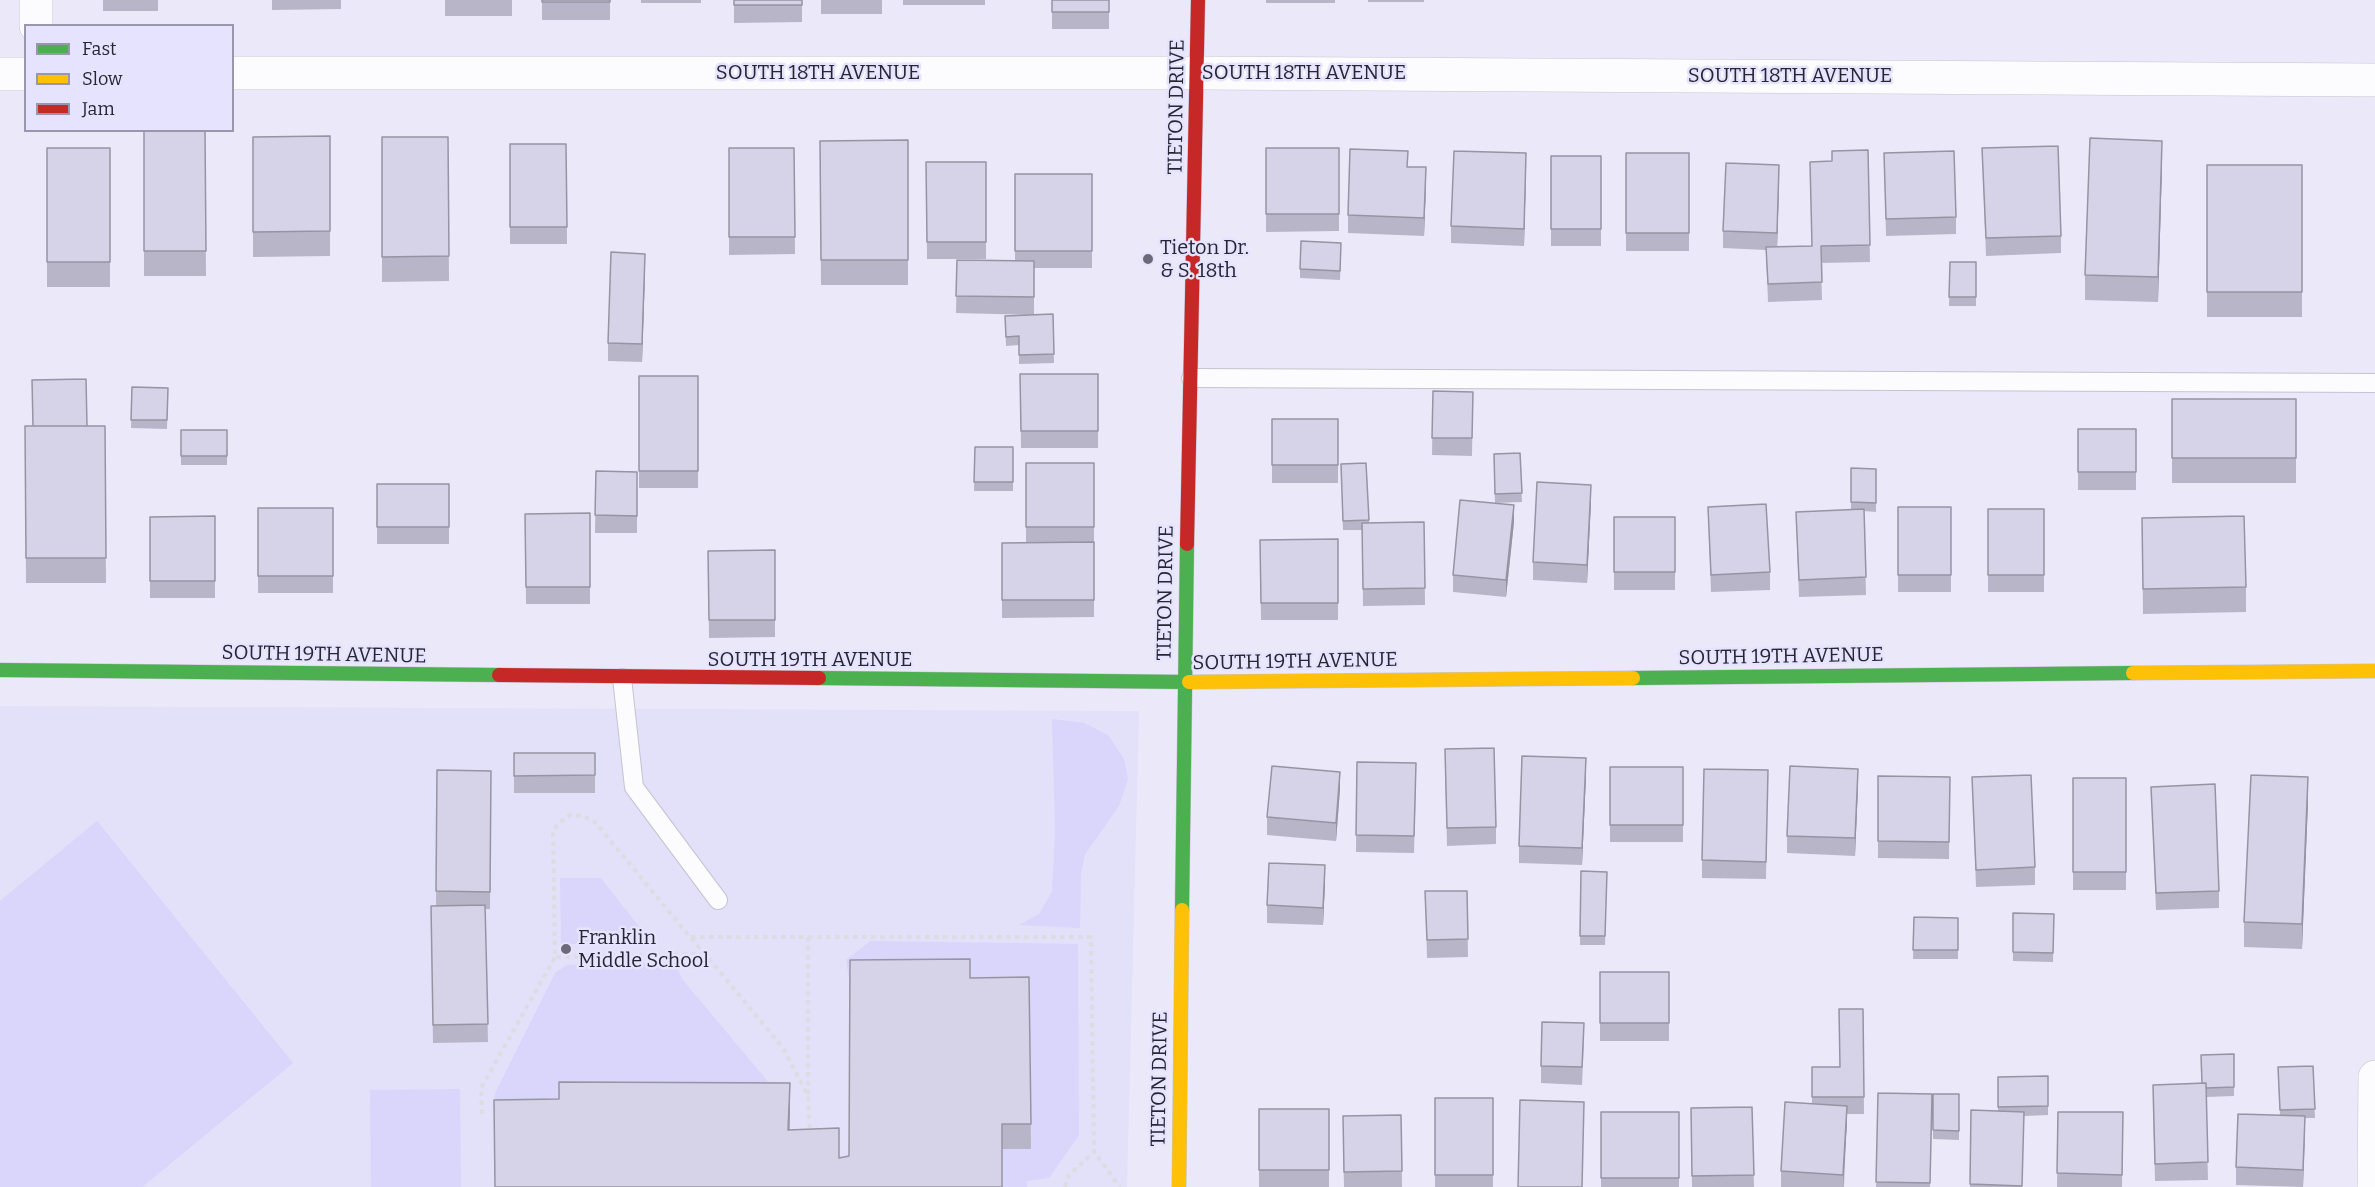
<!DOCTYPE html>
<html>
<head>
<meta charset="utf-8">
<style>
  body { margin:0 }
  #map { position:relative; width:2375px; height:1187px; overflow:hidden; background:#ebe9f9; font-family:Bitter,serif }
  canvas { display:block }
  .legend { position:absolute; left:24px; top:24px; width:210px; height:108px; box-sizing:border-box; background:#e6e3ff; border:2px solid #9a97ad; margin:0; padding:8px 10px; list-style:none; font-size:18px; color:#272532 }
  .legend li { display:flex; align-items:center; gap:12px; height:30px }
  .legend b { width:30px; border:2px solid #9a97ad }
</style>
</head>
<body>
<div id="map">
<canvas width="2375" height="1187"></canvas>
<ul class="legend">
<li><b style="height:8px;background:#4caf50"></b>Fast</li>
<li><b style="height:8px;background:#ffc107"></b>Slow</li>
<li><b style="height:8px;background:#c62828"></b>Jam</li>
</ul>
</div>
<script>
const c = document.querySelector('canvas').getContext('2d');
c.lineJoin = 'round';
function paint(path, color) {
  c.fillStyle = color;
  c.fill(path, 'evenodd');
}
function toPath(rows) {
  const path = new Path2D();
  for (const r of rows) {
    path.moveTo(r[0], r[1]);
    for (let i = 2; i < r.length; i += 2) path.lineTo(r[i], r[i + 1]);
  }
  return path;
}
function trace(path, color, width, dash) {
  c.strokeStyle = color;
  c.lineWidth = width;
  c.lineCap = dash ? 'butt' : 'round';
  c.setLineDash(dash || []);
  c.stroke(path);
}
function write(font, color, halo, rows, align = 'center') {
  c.font = font + ' Bitter,serif';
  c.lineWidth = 5;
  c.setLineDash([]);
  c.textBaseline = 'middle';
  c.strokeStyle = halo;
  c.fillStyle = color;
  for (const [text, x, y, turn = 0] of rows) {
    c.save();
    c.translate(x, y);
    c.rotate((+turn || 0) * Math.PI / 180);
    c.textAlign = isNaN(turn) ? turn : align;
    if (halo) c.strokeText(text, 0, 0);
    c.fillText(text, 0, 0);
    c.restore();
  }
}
paint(toPath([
  [0,706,1139,711,1127,1187,0,1187]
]), '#e3e0fa');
paint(toPath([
  [1052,719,1084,723,1108,735,1124,759,1128,779,1119,806,1085,854,1081,874,1080,928,1019,925,1039,914,1052,892,1055,832],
  [97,821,293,1063,142,1187,0,1187,0,901],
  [560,878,601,878,640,928,641,944,561,944],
  [871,941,1078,944,1079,1135,1049,1178,1027,1181,1027,1187,1002,1187,850,985,846,960],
  [675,962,682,979,790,1108,493,1108,495,1093,555,973,567,965],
  [460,1089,461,1187,371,1187,370,1090]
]), '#d9d5fb');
const lane = toPath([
  [1191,378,2375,383],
  [622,678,634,787,718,900]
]);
const street = toPath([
  [36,26,36,0],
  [232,73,1197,73,2375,80],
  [0,74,26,74],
  [2374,1187,2375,1077]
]);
const fast = toPath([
  [0,670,499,675],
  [819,678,1189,682],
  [1633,678,2133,673],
  [1182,910,1187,544]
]);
const slow = toPath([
  [2133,673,2375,671],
  [1189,682,1633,678],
  [1179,1187,1182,910]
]);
const jam = toPath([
  [1187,544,1198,0],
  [499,675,819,678]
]);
trace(lane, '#c4c3d0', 20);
trace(street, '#c4c3d0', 34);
trace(fast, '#c4c3d0', 15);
trace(slow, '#c4c3d0', 15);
trace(jam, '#c4c3d0', 15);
trace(toPath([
  [691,937,808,937,808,1095],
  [808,937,1091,937,1094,1152,1120,1187],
  [705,954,555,957,553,830,560,822,570,815,583,816,595,822,690,937,705,954,783,1048,808,1096,810,1134],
  [482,1114,481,1088,555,957],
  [1065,1187,1069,1175,1094,1152]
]), '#dddce1', 4, [4.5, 4.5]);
trace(lane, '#fcfcfe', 18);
trace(street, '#fcfcfe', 33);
trace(fast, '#4caf50', 14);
trace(slow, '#ffc107', 14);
trace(jam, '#c62828', 14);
paint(toPath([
  [103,0,158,0,158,11,103,11],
  [272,0,341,0,341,9,272,10],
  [445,0,512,0,512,16,445,16],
  [542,0,610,0,610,20,542,20],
  [641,0,701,0,701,3,641,3],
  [734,0,802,0,802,22,734,23],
  [821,0,882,0,882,14,821,14],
  [903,0,985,0,985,5,903,5],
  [1052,0,1109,0,1109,29,1052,29],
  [1266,0,1335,0,1335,3,1266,3],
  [1368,0,1424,0,1424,2,1368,2],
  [144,130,205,130,206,276,144,276],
  [330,136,330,256,253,257,253,137],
  [382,137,448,137,449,281,382,282],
  [908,140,908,285,821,285,820,141],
  [510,144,566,144,567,244,510,244],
  [47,148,110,148,110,287,47,287],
  [729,148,794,148,795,254,729,255],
  [1266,148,1339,148,1339,231,1266,232],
  [1982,148,2061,236,2061,253,1986,256],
  [1868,150,1870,262,1821,263,1822,300,1768,302,1766,250,1723,248,1723,231,1779,183,1777,247,1811,246,1832,161],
  [1626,153,1689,153,1689,251,1626,251],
  [1884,153,1956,217,1956,234,1886,236],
  [1551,156,1601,156,1601,246,1551,246],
  [926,162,986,162,986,259,927,259],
  [2207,165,2302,165,2302,317,2207,317],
  [2162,166,2158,302,2085,300,2085,275],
  [1408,167,1426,184,1424,236,1348,233,1348,215],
  [1526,171,1524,246,1451,243,1451,226],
  [1015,174,1092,174,1092,268,1034,268,1034,315,956,313,957,260,1015,261],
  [1341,252,1340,280,1300,278,1300,269],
  [1950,262,1976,262,1976,306,1949,306],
  [645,271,642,362,608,361,608,343],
  [1053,314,1054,363,1019,364,1019,345,1006,346,1005,316],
  [1020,374,1098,374,1098,448,1021,448],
  [639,376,698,376,698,488,639,488],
  [32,380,87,426,105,426,106,583,26,583,25,426,33,426],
  [132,387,168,388,167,429,131,428],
  [1433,391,1473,392,1472,456,1432,455],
  [2172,399,2296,399,2296,483,2172,483],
  [1272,419,1338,419,1338,483,1272,483],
  [2078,429,2136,429,2136,490,2078,490],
  [181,430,227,430,227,465,181,465],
  [975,447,1013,447,1013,491,974,491],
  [1520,453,1522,502,1495,503,1494,454],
  [1026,463,1094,527,1094,617,1002,618,1002,543,1026,543],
  [1366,463,1369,523,1424,522,1425,605,1363,606,1362,530,1343,530,1341,464],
  [1851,468,1876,469,1876,512,1864,511,1866,595,1799,597,1796,512,1851,510],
  [596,471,637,472,637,533,595,533],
  [377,484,449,484,449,544,377,544],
  [1591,502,1587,583,1533,580,1533,562],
  [1708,507,1770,572,1770,590,1711,592],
  [1898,507,1951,507,1951,592,1898,592],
  [258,508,333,508,333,593,258,593],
  [1988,509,2044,509,2044,592,1988,592],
  [590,513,590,604,526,604,525,514],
  [215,516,215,598,150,598,150,517],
  [1614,517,1675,517,1675,590,1614,590],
  [2142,518,2246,587,2246,612,2143,614],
  [1514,522,1506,597,1453,592,1453,575],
  [1338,539,1338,620,1261,620,1260,540],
  [775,550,775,637,709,638,708,551],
  [514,753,595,753,595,793,514,793],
  [1357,762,1416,780,1414,853,1356,852],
  [1445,767,1496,827,1496,844,1447,846],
  [1610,767,1683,767,1683,842,1610,842],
  [437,770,491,771,490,909,485,909,488,1042,433,1043,431,906,436,906],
  [1768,770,1766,879,1702,878,1702,860],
  [1586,775,1582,865,1519,863,1519,846],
  [1878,776,1950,777,1949,859,1878,858],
  [1972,777,2035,867,2035,885,1976,887],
  [2073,778,2126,778,2126,890,2073,890],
  [1858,786,1855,856,1787,853,1787,836],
  [2151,787,2219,891,2219,908,2156,910],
  [1340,789,1336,841,1267,835,1267,817],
  [2308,803,2302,949,2244,947,2244,922],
  [1581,871,1607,872,1605,945,1580,945],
  [1325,883,1323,925,1267,923,1267,905],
  [1425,891,1467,891,1468,957,1427,958],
  [2013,913,2054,914,2053,962,2013,961],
  [1914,917,1958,918,1958,959,1913,959],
  [1600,972,1669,972,1669,1041,1600,1041],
  [1029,977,1031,1149,1002,1149,495,1187,790,1108,790,1130,839,1158,849,1156,970,978],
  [1863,1009,1864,1114,1847,1114,1844,1187,1781,1187,1781,1171,1812,1104,1812,1067,1840,1067],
  [1584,1041,1582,1085,1541,1083,1541,1066],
  [2234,1054,2234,1096,2206,1097,2208,1180,2155,1181,2153,1102,2202,1083],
  [2313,1066,2315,1118,2305,1118,2303,1187,2236,1185,2236,1167,2280,1115,2278,1076],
  [2048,1076,2048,1115,2024,1116,2022,1187,1970,1187,1971,1110,1998,1111,1998,1077],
  [1878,1093,1932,1094,1930,1187,1876,1187],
  [1933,1094,1959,1094,1959,1140,1933,1139],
  [1435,1098,1493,1098,1493,1187,1435,1187],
  [1752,1107,1754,1187,1692,1187,1691,1108],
  [1259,1109,1329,1109,1329,1187,1259,1187],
  [1601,1112,1679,1112,1679,1187,1601,1187],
  [2058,1112,2123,1112,2122,1187,2057,1187],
  [1401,1115,1402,1187,1344,1187,1343,1133]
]), '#b8b5c8');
paint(toPath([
  [2162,141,2162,166,2158,302,2158,277],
  [1526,153,1526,171,1524,246,1524,229],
  [1779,165,1779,183,1777,251,1777,233],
  [1426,167,1426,184,1424,236,1424,218],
  [645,254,645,271,642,362,642,344],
  [1591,485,1591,502,1587,583,1587,565],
  [1514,505,1514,522,1506,597,1506,580],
  [1586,758,1586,775,1582,865,1582,848],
  [1858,769,1858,786,1855,856,1855,838],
  [1340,772,1340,789,1336,841,1336,823],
  [2308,777,2308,803,2302,949,2302,924],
  [1325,865,1325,883,1323,925,1323,908],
  [790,1083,790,1108,788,1155,788,1130],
  [1847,1106,1847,1123,1843,1187,1843,1175],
  [2305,1116,2305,1133,2303,1187,2303,1170]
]), '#9694a2');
const building = toPath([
  [542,0,610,0,610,2,542,2,542,0],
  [734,0,802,0,802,5,734,5,734,0],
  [1052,0,1109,0,1109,12,1052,12,1052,0],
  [144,130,205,130,206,251,144,251,144,130],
  [330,136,330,231,253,232,253,137,330,136],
  [382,137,448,137,449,256,382,257,382,137],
  [2090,138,2162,141,2158,277,2085,275,2090,138],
  [908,140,908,260,821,260,820,141,908,140],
  [510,144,566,144,567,227,510,227,510,144],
  [2058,146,2061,236,1986,238,1982,148,2058,146],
  [47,148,110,148,110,262,47,262,47,148],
  [729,148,794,148,795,237,729,237,729,148],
  [1266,148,1339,148,1339,214,1266,214,1266,148],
  [1350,149,1408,151,1407,167,1426,167,1424,218,1348,215,1350,149],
  [1868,150,1870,245,1821,246,1822,282,1768,284,1766,247,1812,246,1810,162,1832,161,1832,151,1868,150],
  [1454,151,1526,153,1524,229,1451,226,1454,151],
  [1954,151,1956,217,1886,219,1884,153,1954,151],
  [1626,153,1689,153,1689,233,1626,233,1626,153],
  [1551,156,1601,156,1601,229,1551,229,1551,156],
  [926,162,986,162,986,242,927,242,926,162],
  [1726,163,1779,165,1777,233,1723,231,1726,163],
  [2207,165,2302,165,2302,292,2207,292,2207,165],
  [1015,174,1092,174,1092,251,1015,251,1015,174],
  [1301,241,1341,243,1340,271,1300,269,1301,241],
  [611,252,645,254,642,344,608,343,611,252],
  [957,260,1034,261,1034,297,956,296,957,260],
  [1950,262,1976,262,1976,297,1949,297,1950,262],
  [1053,314,1054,354,1019,355,1019,336,1006,337,1005,316,1053,314],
  [1020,374,1098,374,1098,431,1021,431,1020,374],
  [639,376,698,376,698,471,639,471,639,376],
  [86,379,87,426,33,426,32,380,86,379],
  [132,387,168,388,167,420,131,420,132,387],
  [1433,391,1473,392,1472,438,1432,438,1433,391],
  [2172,399,2296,399,2296,458,2172,458,2172,399],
  [1272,419,1338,419,1338,465,1272,465,1272,419],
  [25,426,105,426,106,558,26,558,25,426],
  [2078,429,2136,429,2136,472,2078,472,2078,429],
  [181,430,227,430,227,456,181,456,181,430],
  [975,447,1013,447,1013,482,974,482,975,447],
  [1520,453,1522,493,1495,494,1494,454,1520,453],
  [1026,463,1094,463,1094,527,1026,527,1026,463],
  [1366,463,1369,520,1343,521,1341,464,1366,463],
  [1851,468,1876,469,1876,503,1851,502,1851,468],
  [596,471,637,472,637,516,595,515,596,471],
  [1537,482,1591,485,1587,565,1533,562,1537,482],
  [377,484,449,484,449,527,377,527,377,484],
  [1460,500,1514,505,1506,580,1453,575,1460,500],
  [1766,504,1770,572,1711,575,1708,507,1766,504],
  [1898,507,1951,507,1951,575,1898,575,1898,507],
  [258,508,333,508,333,576,258,576,258,508],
  [1864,509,1866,577,1799,580,1796,512,1864,509],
  [1988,509,2044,509,2044,575,1988,575,1988,509],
  [590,513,590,587,526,587,525,514,590,513],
  [215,516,215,581,150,581,150,517,215,516],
  [2244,516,2246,587,2143,589,2142,518,2244,516],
  [1614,517,1675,517,1675,572,1614,572,1614,517],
  [1424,522,1425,588,1363,589,1362,523,1424,522],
  [1338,539,1338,603,1261,603,1260,540,1338,539],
  [1094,542,1094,600,1002,600,1002,543,1094,542],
  [775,550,775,620,709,620,708,551,775,550],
  [1494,748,1496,827,1447,828,1445,749,1494,748],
  [514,753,595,753,595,775,514,776,514,753],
  [1522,756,1586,758,1582,848,1519,846,1522,756],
  [1357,762,1416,763,1414,836,1356,835,1357,762],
  [1272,766,1340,772,1336,823,1267,817,1272,766],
  [1790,766,1858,769,1855,838,1787,836,1790,766],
  [1610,767,1683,767,1683,825,1610,825,1610,767],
  [1704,769,1768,770,1766,862,1702,860,1704,769],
  [437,770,491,771,490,892,436,891,437,770],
  [2031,775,2035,867,1976,870,1972,777,2031,775],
  [2251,775,2308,777,2302,924,2244,922,2251,775],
  [1878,776,1950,777,1949,842,1878,841,1878,776],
  [2073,778,2126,778,2126,872,2073,872,2073,778],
  [2215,784,2219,891,2156,893,2151,787,2215,784],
  [1269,863,1325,865,1323,908,1267,905,1269,863],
  [1581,871,1607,872,1605,936,1580,936,1581,871],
  [1425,891,1467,891,1468,939,1427,940,1425,891],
  [485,905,488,1024,433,1025,431,906,485,905],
  [2013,913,2054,914,2053,953,2013,952,2013,913],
  [1914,917,1958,918,1958,950,1913,950,1914,917],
  [970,959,970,978,1029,977,1031,1124,1002,1124,1002,1187,495,1187,494,1100,559,1099,559,1082,790,1083,788,1130,839,1128,839,1158,849,1156,850,960,970,959],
  [1600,972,1669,972,1669,1023,1600,1023,1600,972],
  [1839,1009,1863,1009,1864,1097,1812,1097,1812,1067,1840,1067,1839,1009],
  [1542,1022,1584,1023,1582,1067,1541,1066,1542,1022],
  [2234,1054,2234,1087,2206,1088,2206,1083,2202,1083,2201,1055,2234,1054],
  [2313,1066,2315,1109,2280,1110,2278,1067,2313,1066],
  [2048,1076,2048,1106,1998,1107,1998,1077,2048,1076],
  [2206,1083,2208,1162,2155,1164,2153,1085,2206,1083],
  [1878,1093,1932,1094,1930,1183,1876,1182,1878,1093],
  [1933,1094,1959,1094,1959,1131,1933,1130,1933,1094],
  [1435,1098,1493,1098,1493,1175,1435,1175,1435,1098],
  [1520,1100,1584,1102,1582,1187,1518,1187,1520,1100],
  [1785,1102,1847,1106,1843,1175,1781,1171,1785,1102],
  [1752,1107,1754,1175,1692,1176,1691,1108,1752,1107],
  [1259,1109,1329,1109,1329,1170,1259,1170,1259,1109],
  [1971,1110,2024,1112,2022,1186,1970,1184,1971,1110],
  [1601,1112,1679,1112,1679,1178,1601,1178,1601,1112],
  [2058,1112,2123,1112,2122,1175,2057,1173,2058,1112],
  [2238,1114,2305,1116,2303,1170,2236,1167,2238,1114],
  [1401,1115,1402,1171,1344,1172,1343,1116,1401,1115]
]);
paint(building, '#d6d3e8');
trace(building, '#9694a2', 1.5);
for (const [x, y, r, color] of [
  [1148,259,6,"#6c6a78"],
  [566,949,6,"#6c6a78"]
]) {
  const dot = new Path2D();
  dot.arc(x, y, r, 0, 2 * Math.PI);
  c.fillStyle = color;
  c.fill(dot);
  trace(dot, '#e6e3ff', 2);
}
write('20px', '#272532', '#e6e3ff', [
  ["SOUTH 18TH AVENUE",818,73],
  ["SOUTH 18TH AVENUE",1304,73],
  ["SOUTH 18TH AVENUE",1790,76],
  ["TIETON DRIVE",1177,107,-89],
  ["TIETON DRIVE",1166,593,-89],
  ["SOUTH 19TH AVENUE",324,655,1],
  ["SOUTH 19TH AVENUE",1781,657,-1],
  ["SOUTH 19TH AVENUE",810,660],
  ["SOUTH 19TH AVENUE",1295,662,-1],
  ["TIETON DRIVE",1160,1079,-89]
]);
write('20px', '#272532', '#e6e3ff', [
  ["Tieton Dr.",1160,248],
  ["& S. 18th",1160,271],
  ["Franklin",578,938],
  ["Middle School",578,961]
], 'left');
</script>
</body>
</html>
